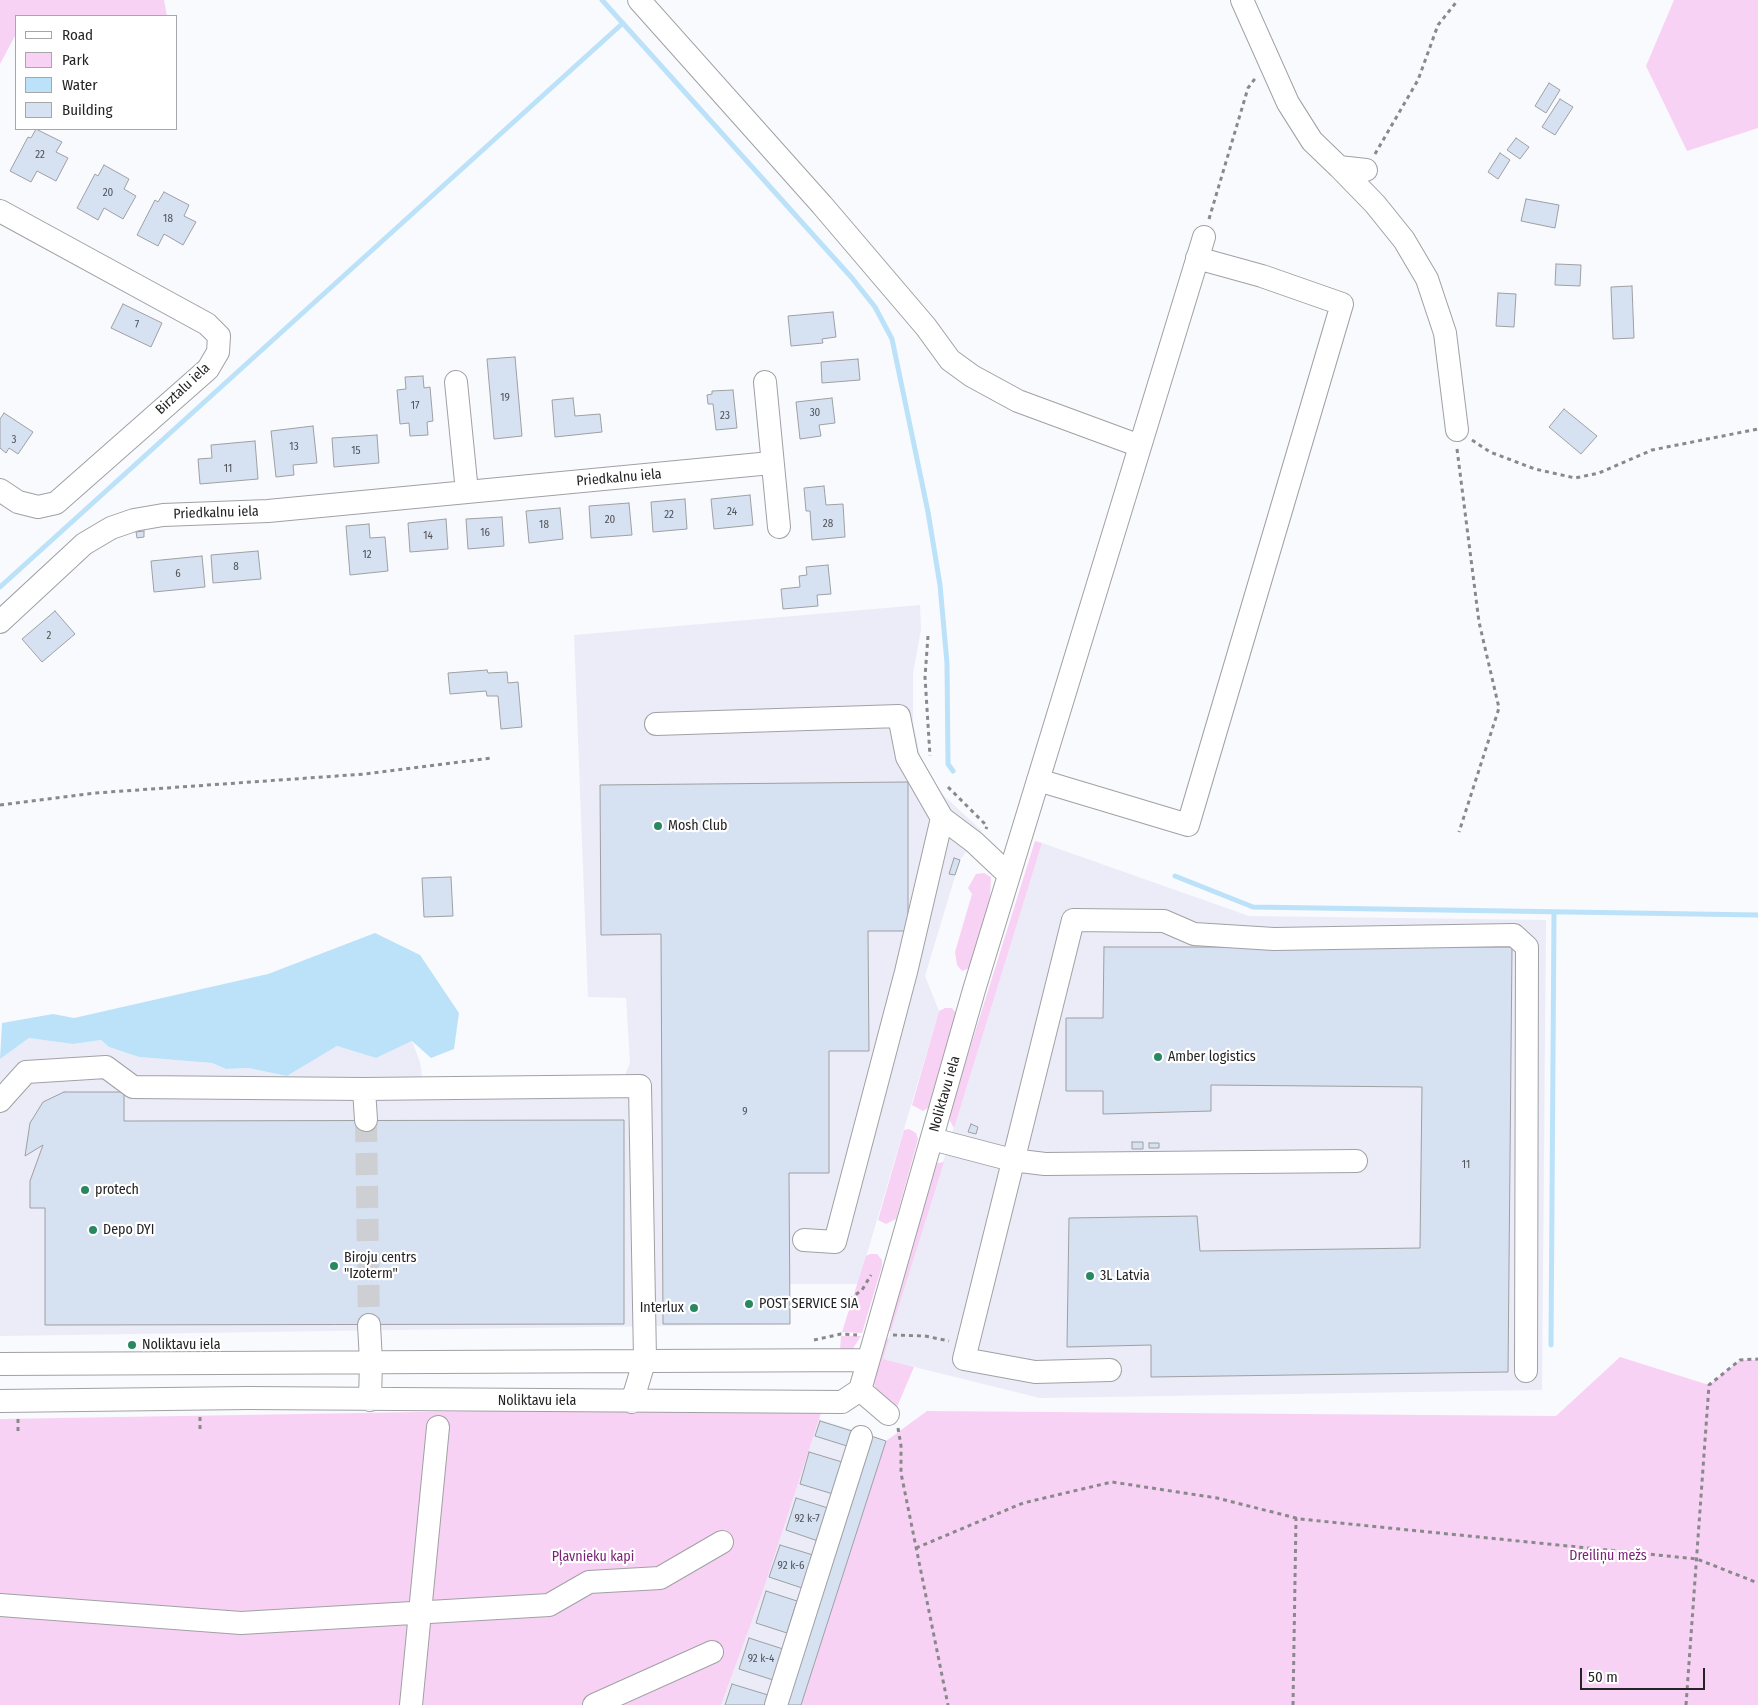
<!DOCTYPE html>
<html>
<head>
<meta charset="utf-8">
<style>
  body { margin:0 }
  #map { position:relative; width:1758px; height:1705px; overflow:hidden; background:#f9fafe; font-family:"Fira Sans Condensed",sans-serif }
  canvas { display:block }
  .legend { position:absolute; left:15px; top:15px; width:162px; height:115px; box-sizing:border-box; background:#fff; border:1px solid #a7a7a8; margin:0; padding:6px 9px; list-style:none; font-size:15px; color:#242426 }
  .legend li { display:flex; align-items:center; gap:10px; height:25px }
  .legend b { width:25px; border:1px solid #a7a7a8 }
  .scale { position:absolute; left:1580px; top:1668px; width:125px; height:22px; box-sizing:border-box; border:2px solid #242426; border-top:0; padding-left:6px; font-size:15px; line-height:18px; white-space:nowrap; color:#242426; -webkit-text-stroke:4px #fff; paint-order:stroke }
</style>
</head>
<body>
<div id="map">
<canvas width="1758" height="1705"></canvas>
<ul class="legend">
<li><b style="height:6px;background:#fff"></b>Road</li>
<li><b style="height:14px;background:#f8d2f4"></b>Park</li>
<li><b style="height:14px;background:#bbe2f9"></b>Water</li>
<li><b style="height:14px;background:#d6e1f2"></b>Building</li>
</ul>
<div class="scale">50 m</div>
</div>
<script>
const c = document.querySelector('canvas').getContext('2d');
c.lineJoin = 'round';
function paint(path, color) {
  c.fillStyle = color;
  c.fill(path, 'evenodd');
}
function toPath(rows) {
  const path = new Path2D();
  for (const r of rows) {
    path.moveTo(r[0], r[1]);
    for (let i = 2; i < r.length; i += 2) path.lineTo(r[i], r[i + 1]);
  }
  return path;
}
function trace(path, color, width, dash) {
  c.strokeStyle = color;
  c.lineWidth = width;
  c.lineCap = dash ? 'butt' : 'round';
  c.setLineDash(dash || []);
  c.stroke(path);
}
function write(font, color, halo, rows, align = 'center') {
  c.font = font + ' "Fira Sans Condensed",sans-serif';
  c.lineWidth = 4.5;
  c.setLineDash([]);
  c.textBaseline = 'middle';
  c.strokeStyle = halo;
  c.fillStyle = color;
  for (const [text, x, y, turn = 0] of rows) {
    c.save();
    c.translate(x, y);
    c.rotate((+turn || 0) * Math.PI / 180);
    c.textAlign = isNaN(turn) ? turn : align;
    if (halo) c.strokeText(text, 0, 0);
    c.fillText(text, 0, 0);
    c.restore();
  }
}
paint(toPath([
  [920,605,921,629,913,674,913,722,921,761,941,793,982,831,960,860,925,976,939,1011,858,1284,790,1284,790,1324,0,1336,0,1059,29,1038,73,1044,101,1040,109,1047,139,1057,212,1063,226,1069,248,1068,287,1076,337,1046,376,1058,412,1041,420,1062,423,1082,624,1077,630,1063,626,998,588,997,574,635],
  [1042,843,1249,916,1546,920,1542,1390,1040,1398,882,1359],
  [819,1419,886,1441,801,1705,721,1705,763,1591]
]), '#ebecf7');
paint(toPath([
  [0,0,164,0,167,16,16,16,16,34,0,64],
  [1674,0,1758,0,1758,128,1687,151,1646,66],
  [1035,841,1042,843,954,1128,950,1121,950,1112],
  [984,873,991,877,990,897,970,968,962,971,957,965,955,952,972,894,968,888,976,874],
  [945,1008,952,1008,956,1013,928,1108,923,1111,912,1105,939,1011],
  [909,1129,916,1133,918,1139,896,1219,886,1224,878,1220,904,1130],
  [944,1162,891,1331,885,1332,932,1169,938,1163],
  [870,1254,877,1254,882,1260,882,1266,862,1333,842,1332,866,1256],
  [841,1336,861,1336,852,1350,840,1350],
  [884,1338,889,1339,883,1359,914,1367,894,1414,879,1395,873,1382],
  [1620,1357,1709,1385,1740,1360,1758,1360,1758,1705,801,1705,886,1441,927,1411,1556,1416],
  [779,1406,823,1407,763,1591,721,1705,0,1705,0,1419]
]), '#f8d2f4');
paint(toPath([
  [375,933,420,955,459,1013,454,1049,431,1058,412,1041,376,1058,337,1046,287,1076,248,1068,226,1069,212,1063,139,1057,109,1047,101,1040,73,1044,29,1038,0,1059,2,1023,53,1014,74,1018,268,974]
]), '#bbe2f9');
trace(toPath([
  [602,0,852,278,875,307,892,339,928,512,940,585,947,663,948,764,953,771],
  [0,587,623,23],
  [1175,876,1253,907,1758,915],
  [1551,1345,1554,913]
]), '#bbe2f9', 5);
const building = toPath([
  [1549,83,1560,90,1546,113,1535,106,1549,83],
  [1560,99,1573,107,1555,135,1542,127,1560,99],
  [36,129,62,142,56,152,68,158,56,181,37,171,31,182,10,171,28,137,31,138,36,129],
  [1516,138,1529,147,1520,159,1507,150,1516,138],
  [1500,153,1510,160,1498,179,1488,172,1500,153],
  [104,165,129,179,124,189,136,196,123,219,104,208,98,220,77,208,95,174,98,176,104,165],
  [164,192,189,205,184,216,196,222,183,245,164,234,158,246,137,235,155,200,158,202,164,192],
  [1526,199,1559,205,1555,228,1521,221,1526,199],
  [1556,264,1581,265,1580,286,1555,285,1556,264],
  [1632,286,1634,338,1613,339,1611,287,1632,286],
  [1498,293,1516,294,1514,327,1496,326,1498,293],
  [123,304,162,323,151,347,111,328,123,304],
  [833,312,836,337,822,339,823,343,791,346,788,316,833,312],
  [515,357,522,436,494,439,487,359,515,357],
  [858,359,860,380,822,383,821,362,858,359],
  [423,376,424,388,430,387,433,421,427,422,428,435,410,436,409,423,400,424,397,390,406,389,405,377,423,376],
  [733,390,737,428,716,430,713,404,708,404,707,395,712,394,712,391,733,390],
  [573,398,575,416,600,414,602,432,555,437,552,400,573,398],
  [832,398,835,423,819,425,821,436,800,439,796,402,832,398],
  [1564,409,1597,436,1581,454,1549,427,1564,409],
  [4,413,33,432,18,454,9,448,6,453,0,448,0,419,4,413],
  [313,426,317,463,293,465,294,475,276,477,271,431,313,426],
  [377,435,379,463,334,467,332,438,377,435],
  [255,441,258,479,200,484,198,459,212,458,211,445,255,441],
  [824,486,826,505,843,504,845,537,812,540,810,511,806,511,804,488,824,486],
  [750,495,753,525,714,529,711,499,750,495],
  [685,499,687,529,653,532,651,502,685,499],
  [629,503,632,535,591,538,589,506,629,503],
  [560,508,563,539,529,543,526,511,560,508],
  [502,517,504,546,468,549,466,519,502,517],
  [446,519,448,549,410,552,408,523,446,519],
  [369,524,370,538,385,537,388,571,350,575,346,526,369,524],
  [144,531,144,537,137,538,136,532,144,531],
  [258,551,261,579,213,583,211,555,258,551],
  [202,556,205,587,154,592,151,561,202,556],
  [828,565,831,594,817,595,818,606,783,609,781,589,800,587,799,576,807,575,806,567,828,565],
  [55,611,75,634,42,662,22,639,55,611],
  [487,670,488,673,507,672,508,683,518,682,522,727,501,729,498,696,487,696,486,691,450,694,448,673,487,670],
  [908,782,908,931,868,931,869,1051,829,1051,829,1173,789,1173,790,1324,663,1324,661,934,601,935,600,785,908,782],
  [954,858,960,860,955,875,949,874,954,858],
  [451,877,453,916,424,917,422,878,451,877],
  [1104,947,1512,947,1508,1372,1151,1377,1151,1345,1067,1347,1069,1218,1197,1216,1200,1251,1420,1248,1422,1087,1211,1085,1211,1111,1103,1114,1103,1091,1066,1091,1066,1018,1103,1018,1104,947],
  [64,1092,124,1092,124,1121,624,1120,624,1324,45,1325,45,1208,30,1208,30,1181,43,1145,25,1156,30,1123,43,1102,64,1092],
  [971,1124,978,1127,976,1134,968,1132,971,1124],
  [1132,1142,1143,1142,1143,1149,1132,1149,1132,1142],
  [1149,1143,1159,1143,1159,1148,1149,1148,1149,1143],
  [820,1421,852,1431,847,1446,815,1436,820,1421],
  [865,1434,886,1441,801,1705,780,1705,865,1434],
  [809,1452,842,1462,833,1494,800,1484,809,1452],
  [796,1498,828,1508,818,1541,786,1530,796,1498],
  [780,1545,813,1555,802,1588,769,1577,780,1545],
  [766,1591,797,1601,787,1633,756,1623,766,1591],
  [749,1638,783,1649,773,1680,739,1669,749,1638],
  [732,1684,768,1695,765,1705,725,1705,732,1684]
]);
paint(building, '#d6e1f2');
trace(building, '#9ea0a3', 1);
trace(toPath([
  [366,1120,369,1325]
]), '#cecfd3', 22, [22, 11]);
const minor = toPath([
  [639,0,822,205,926,327,950,360,972,376,1018,401,1140,446],
  [1242,0,1288,103,1312,141,1339,167,1366,170],
  [1339,167,1375,204,1404,240,1427,279,1445,333,1457,430],
  [0,211,207,324,219,336,218,352,208,369,56,503,38,507,18,502,0,490],
  [456,382,467,492],
  [765,382,779,527],
  [0,622,84,544,111,528,134,520,163,515,268,511,771,463],
  [656,724,899,716,907,757,942,818,974,842,1009,875],
  [1038,780,1188,825,1342,304,1262,276,1197,258],
  [364,1089,366,1120],
  [0,1101,26,1072,106,1067,133,1087,364,1089,640,1086,645,1359,632,1402],
  [932,1139,1012,1160,1045,1164,1356,1161],
  [804,1240,835,1242,906,972,942,818],
  [369,1325,371,1361,370,1400],
  [0,1364,868,1360],
  [1110,1370,1035,1372,964,1359,1073,920,1164,921,1194,934,1274,939,1514,935,1527,947,1526,1371],
  [860,1390,888,1414],
  [0,1401,248,1398,842,1402,860,1390,974,990,1204,237],
  [0,1605,241,1623,549,1605,589,1582,660,1578,722,1542],
  [411,1705,438,1427],
  [594,1705,712,1652],
  [776,1705,861,1437]
]);
trace(minor, '#a0a1a4', 24);
trace(toPath([
  [1375,154,1418,80,1438,25,1458,0],
  [1209,219,1248,88,1257,76],
  [1472,440,1490,452,1535,469,1575,478,1599,473,1652,450,1758,429],
  [1457,449,1479,622,1499,708,1459,832],
  [928,636,925,677,930,756],
  [948,787,987,826,986,829],
  [0,805,95,793,365,774,491,758],
  [843,1304,862,1290,871,1275],
  [893,1335,925,1336,949,1341],
  [814,1340,841,1334,857,1335],
  [200,1417,200,1433],
  [18,1419,18,1432],
  [898,1428,901,1446,901,1473,948,1705],
  [916,1548,1023,1503,1112,1482,1217,1498,1300,1519,1697,1559,1758,1583],
  [1293,1705,1296,1518],
  [1686,1705,1709,1385,1740,1360,1758,1359]
]), '#89898c', 3, [4, 4]);
trace(minor, '#fff', 22);
for (const [x, y, r, color] of [
  [658,826,5,"#298860"],
  [1158,1057,5,"#298860"],
  [85,1190,5,"#298860"],
  [93,1230,5,"#298860"],
  [334,1266,5,"#298860"],
  [1090,1276,5,"#298860"],
  [749,1304,5,"#298860"],
  [694,1308,5,"#298860"],
  [132,1345,5,"#298860"]
]) {
  const dot = new Path2D();
  dot.arc(x, y, r, 0, 2 * Math.PI);
  c.fillStyle = color;
  c.fill(dot);
  trace(dot, '#fff', 2);
}
write('11px', '#505359', null, [
  ["22",40,155],
  ["20",108,193],
  ["18",168,219],
  ["7",137,325],
  ["19",505,398],
  ["17",415,406],
  ["30",815,413],
  ["23",725,416],
  ["3",14,440],
  ["13",294,447],
  ["15",356,451],
  ["11",228,469],
  ["24",732,512],
  ["22",669,515],
  ["20",610,520],
  ["28",828,524],
  ["18",544,525],
  ["16",485,533],
  ["14",428,536],
  ["12",367,555],
  ["8",236,567],
  ["6",178,574],
  ["2",49,636],
  ["9",745,1112],
  ["11",1466,1165],
  ["92 k-7",807,1519],
  ["92 k-6",791,1566],
  ["92 k-4",761,1659]
]);
write('14px', '#242426', '#fff', [
  ["Birztalu iela",183,389,-43],
  ["Priedkalnu iela",619,478,-5],
  ["Priedkalnu iela",216,513,-2],
  ["Noliktavu iela",945,1094,-74],
  ["Noliktavu iela",537,1401]
]);
write('14px', '#242426', '#fff', [
  ["Mosh Club",668,826],
  ["Amber logistics",1168,1057],
  ["protech",95,1190],
  ["Depo DYI",103,1230],
  ["Biroju centrs",344,1258],
  ["\"Izoterm\"",344,1274],
  ["3L Latvia",1100,1276],
  ["POST SERVICE SIA",759,1304],
  ["Interlux",684,1308,"right"],
  ["Noliktavu iela",142,1345]
], 'left');
write('14px', '#7b2277', '#fff', [
  ["Dreiliņu mežs",1608,1556],
  ["Pļavnieku kapi",593,1557]
]);
</script>
</body>
</html>
